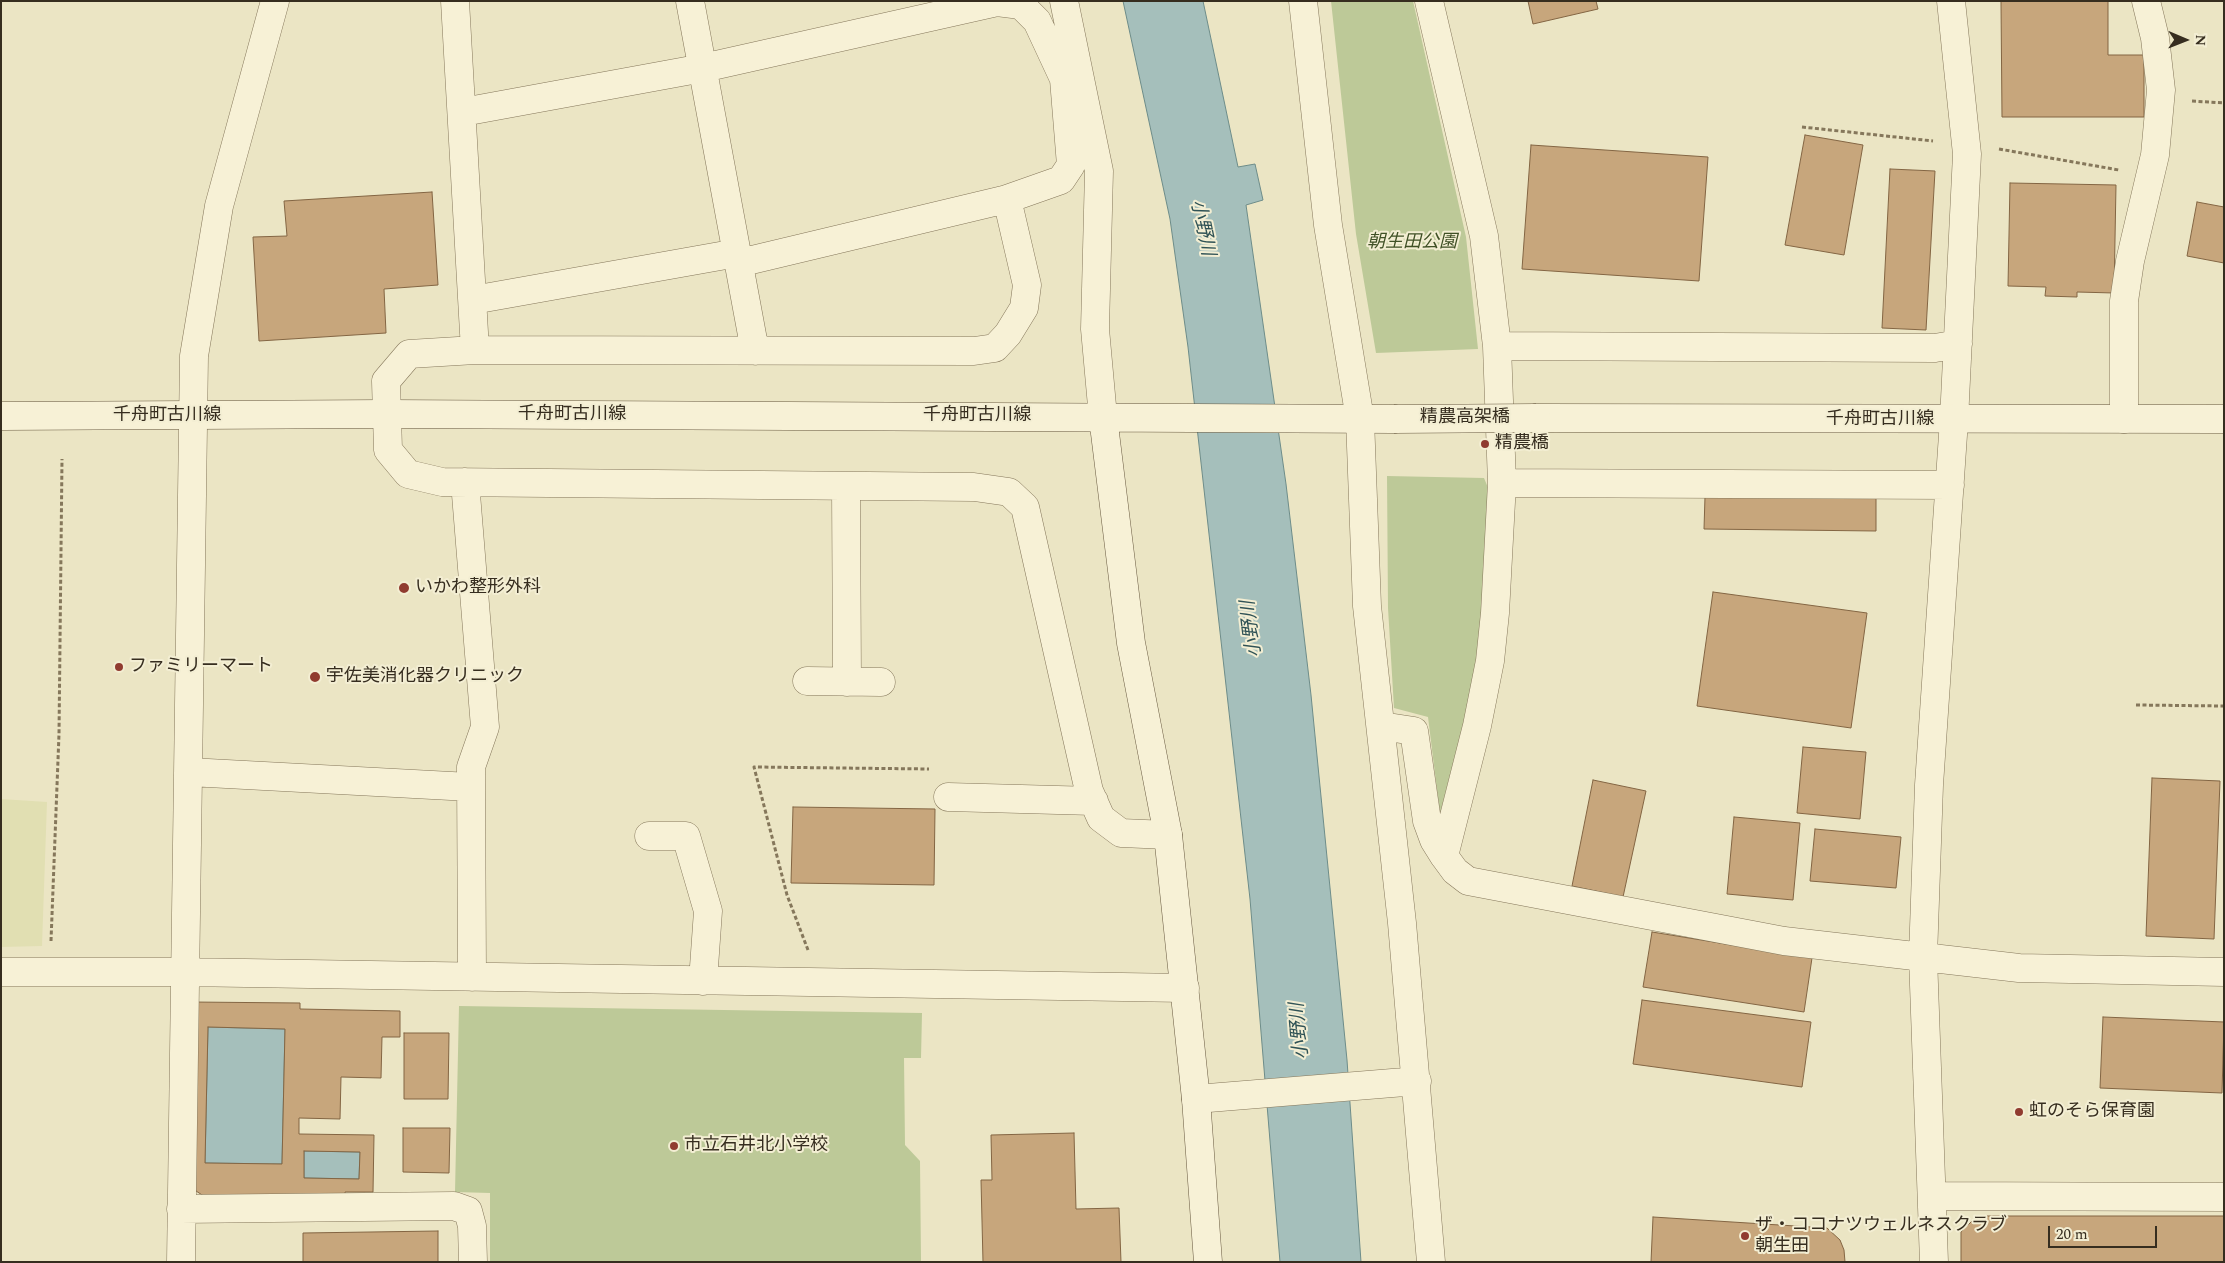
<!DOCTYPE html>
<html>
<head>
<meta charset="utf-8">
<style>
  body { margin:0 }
  #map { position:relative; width:2225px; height:1263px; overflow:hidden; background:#ebe5c4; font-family:Spectral,serif }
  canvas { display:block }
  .frame { position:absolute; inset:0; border:2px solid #362d1f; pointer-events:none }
  .north { position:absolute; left:2160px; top:15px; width:50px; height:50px; -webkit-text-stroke:4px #f3eed3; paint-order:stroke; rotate:91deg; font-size:14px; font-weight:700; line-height:20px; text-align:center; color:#362d1f }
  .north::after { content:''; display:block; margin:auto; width:18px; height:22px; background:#362d1f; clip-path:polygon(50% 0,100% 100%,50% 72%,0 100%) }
  .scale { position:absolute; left:2048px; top:1226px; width:109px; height:22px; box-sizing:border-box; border:2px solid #362d1f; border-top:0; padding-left:6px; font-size:15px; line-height:18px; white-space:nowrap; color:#362d1f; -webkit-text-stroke:4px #f3eed3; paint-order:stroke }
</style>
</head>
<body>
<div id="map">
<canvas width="2225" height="1263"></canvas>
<div class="frame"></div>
<div class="north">N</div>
<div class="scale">20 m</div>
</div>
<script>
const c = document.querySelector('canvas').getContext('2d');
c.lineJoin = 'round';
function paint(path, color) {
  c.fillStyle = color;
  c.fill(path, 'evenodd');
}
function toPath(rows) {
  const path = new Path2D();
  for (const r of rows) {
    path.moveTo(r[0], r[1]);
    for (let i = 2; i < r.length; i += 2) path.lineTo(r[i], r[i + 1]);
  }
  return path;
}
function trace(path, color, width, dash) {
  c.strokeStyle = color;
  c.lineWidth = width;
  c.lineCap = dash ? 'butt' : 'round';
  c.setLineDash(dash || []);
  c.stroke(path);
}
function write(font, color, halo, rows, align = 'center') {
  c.font = font + ' Spectral,"Noto Sans JP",serif';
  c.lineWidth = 4;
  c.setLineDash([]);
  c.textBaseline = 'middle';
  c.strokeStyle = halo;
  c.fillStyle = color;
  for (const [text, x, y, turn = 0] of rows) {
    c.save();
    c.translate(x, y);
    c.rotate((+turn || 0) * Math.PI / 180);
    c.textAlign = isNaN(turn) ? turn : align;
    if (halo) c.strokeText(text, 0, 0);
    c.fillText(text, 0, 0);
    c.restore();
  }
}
paint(toPath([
  [1,799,47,802,42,946,1,947]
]), '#e1dfb2');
paint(toPath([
  [1331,1,1413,1,1466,237,1478,349,1376,353,1356,234],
  [1387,476,1484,478,1491,495,1479,664,1440,814,1428,717,1394,708,1388,608],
  [459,1006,922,1013,921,1058,904,1058,905,1145,920,1161,921,1262,490,1262,490,1193,455,1192]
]), '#bdc998');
const water = toPath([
  [1123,1,1203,1,1238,167,1255,164,1263,200,1246,205,1286,484,1311,695,1347,1060,1361,1262,1280,1262,1250,899,1188,347,1170,219,1123,1],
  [208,1027,285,1029,282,1164,205,1163,208,1027],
  [304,1151,360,1152,359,1179,304,1178,304,1151]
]);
paint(water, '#a5bfbb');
trace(water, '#6d8c89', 1);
const building = toPath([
  [1528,1,1596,1,1598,9,1533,24,1528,1],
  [2001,1,2108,1,2108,55,2144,55,2144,117,2002,117,2001,1],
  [1805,135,1863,145,1844,255,1785,245,1805,135],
  [1531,145,1708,157,1699,281,1522,269,1531,145],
  [1890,169,1935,171,1926,330,1882,328,1890,169],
  [2010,183,2116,185,2114,293,2077,292,2077,297,2045,296,2046,287,2008,286,2010,183],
  [432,192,438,285,384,289,386,333,259,341,253,237,287,236,284,201,432,192],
  [2197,202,2224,207,2224,263,2187,256,2197,202],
  [1705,497,1876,498,1876,531,1704,529,1705,497],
  [1713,592,1867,613,1851,728,1697,706,1713,592],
  [1803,747,1866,752,1860,819,1797,813,1803,747],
  [2152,778,2220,781,2214,939,2146,936,2152,778],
  [1593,780,1646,791,1623,897,1572,886,1593,780],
  [793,807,935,809,934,885,791,883,793,807],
  [1734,817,1800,823,1793,900,1727,894,1734,817],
  [1815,829,1901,837,1896,888,1810,881,1815,829],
  [1652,932,1812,958,1804,1012,1643,987,1652,932],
  [1642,1000,1811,1022,1802,1087,1633,1064,1642,1000],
  [190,1002,300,1003,300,1009,400,1011,400,1037,382,1037,381,1078,341,1077,340,1119,299,1118,299,1134,374,1135,373,1192,345,1192,346,1202,210,1200,196,1191,188,1178,190,1002],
  [208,1027,285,1029,282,1164,205,1163,208,1027],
  [304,1151,360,1152,359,1179,304,1178,304,1151],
  [2103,1017,2224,1022,2222,1093,2100,1088,2103,1017],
  [404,1033,449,1033,448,1099,404,1099,404,1033],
  [403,1128,450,1128,449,1173,403,1172,403,1128],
  [1074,1133,1076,1209,1119,1208,1121,1262,983,1262,981,1180,992,1180,991,1135,1074,1133],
  [1977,1216,2224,1216,2224,1262,1961,1262,1961,1232,1977,1216],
  [1653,1217,1827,1228,1840,1240,1844,1250,1845,1262,1651,1262,1653,1217],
  [438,1231,438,1262,303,1262,303,1233,438,1231]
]);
paint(building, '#c7a67c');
trace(building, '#836543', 1);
const street = toPath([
  [455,1,475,350],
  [690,1,755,351],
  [1064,1,1099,171,1095,329,1103,417],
  [1303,1,1328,225,1360,419,1367,606,1402,923,1431,1262],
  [1429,1,1484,236,1497,346,1935,348,1958,344],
  [1951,1,1967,154,1954,420,1929,785,1923,957,2019,968,2224,972],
  [1078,74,1064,79,1071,165,1061,180,1007,199,1027,285,1024,308,1008,334,995,348,974,351,475,350,409,354,386,381,388,450,408,474,442,482,974,487,1009,492,1025,507,1089,791,1101,818,1121,833,1168,835],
  [463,112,703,68,997,2,1021,5,1037,21,1064,79],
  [739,263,1007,199],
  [473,300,737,253],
  [2124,419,2124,301,2130,261,2155,155,2161,90,2155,38,2146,1],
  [465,482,485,727,471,767,472,977],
  [1502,483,1950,485],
  [846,486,847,682],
  [807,681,881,682],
  [1381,726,1414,731,1427,821,1434,840,1444,856,1455,871,1468,881,1784,941,1923,957,1934,1262],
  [189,772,470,787],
  [948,797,1094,801],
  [649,836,686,836,708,911,703,981],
  [1444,856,1477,726,1490,661,1495,613,1502,483,1497,346],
  [1,972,183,972,1185,988],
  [1196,1099,1417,1081],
  [1932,1196,2224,1197],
  [181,1209,454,1206,468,1211,472,1226,473,1262],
  [181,1262,194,356,219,206,275,1]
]);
const secondary = toPath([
  [1,416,386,414,1394,419],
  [1103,417,1131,643,1168,835,1196,1099,1208,1262],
  [1536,418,2224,419]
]);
trace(street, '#85775b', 29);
trace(secondary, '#67583f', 29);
trace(toPath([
  [2192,101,2224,103],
  [1802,127,1933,141],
  [1999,149,2119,170],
  [2136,705,2224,706],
  [51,941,59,734,62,459],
  [808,950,787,895,754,767,929,769]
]), '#85775b', 3, [4, 2.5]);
trace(street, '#f7f1d6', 28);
trace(secondary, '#f7f1d6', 28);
const secondaryBridge = toPath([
  [1394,419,1536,418]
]);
trace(secondaryBridge, '#67583f', 29, []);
trace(secondaryBridge, '#f7f1d6', 28);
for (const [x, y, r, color] of [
  [1485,444,5,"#903b2f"],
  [404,588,6,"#903b2f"],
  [119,667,5,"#903b2f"],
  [315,677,6,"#903b2f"],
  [2019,1112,5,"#903b2f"],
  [674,1146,5,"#903b2f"],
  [1745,1236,5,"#903b2f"]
]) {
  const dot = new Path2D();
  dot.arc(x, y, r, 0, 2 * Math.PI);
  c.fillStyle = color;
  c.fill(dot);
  trace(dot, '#f3eed3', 2);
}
write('italic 18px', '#405126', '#f3eed3', [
  ["朝生田公園",1412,243]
]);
write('18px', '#362d1f', '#f3eed3', [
  ["千舟町古川線",572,415],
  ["千舟町古川線",167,416],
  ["千舟町古川線",977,416],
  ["精農高架橋",1465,418],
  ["千舟町古川線",1880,420]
]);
write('18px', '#362d1f', '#f3eed3', [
  ["精農橋",1495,444],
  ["いかわ整形外科",415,588],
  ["ファミリーマート",129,667],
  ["宇佐美消化器クリニック",326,677],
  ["虹のそら保育園",2029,1112],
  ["市立石井北小学校",684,1146],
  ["ザ・ココナツウェルネスクラブ",1755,1226],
  ["朝生田",1755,1247]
], 'left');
write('italic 19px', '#2f5255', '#f3eed3', [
  ["小野川",1201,228,78],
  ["小野川",1253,629,-97],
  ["小野川",1301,1031,-95]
]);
</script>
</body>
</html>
